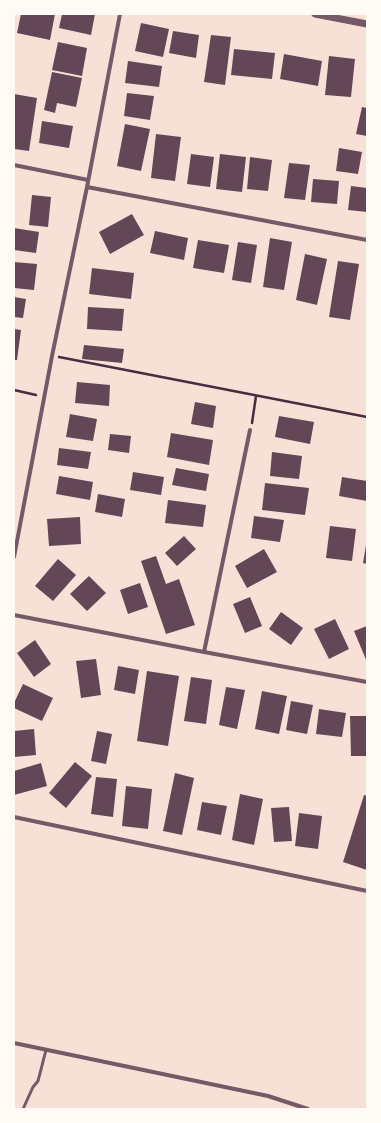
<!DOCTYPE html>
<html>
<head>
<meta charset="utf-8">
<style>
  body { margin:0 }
  #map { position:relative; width:381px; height:1123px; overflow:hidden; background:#f7e1d7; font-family:"Noto Sans",sans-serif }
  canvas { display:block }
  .frame { position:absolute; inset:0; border:15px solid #fffaf5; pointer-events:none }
</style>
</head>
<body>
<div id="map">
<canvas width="381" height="1123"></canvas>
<div class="frame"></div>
</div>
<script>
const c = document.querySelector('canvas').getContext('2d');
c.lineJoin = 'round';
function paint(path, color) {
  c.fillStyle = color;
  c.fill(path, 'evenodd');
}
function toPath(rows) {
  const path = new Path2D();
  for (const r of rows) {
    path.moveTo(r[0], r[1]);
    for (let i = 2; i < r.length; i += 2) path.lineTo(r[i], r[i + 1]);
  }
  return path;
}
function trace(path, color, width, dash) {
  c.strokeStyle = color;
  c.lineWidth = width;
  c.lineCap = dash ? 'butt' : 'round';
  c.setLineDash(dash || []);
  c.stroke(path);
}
paint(toPath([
  [21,14,55,14,50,40,17,33],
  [62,14,95,14,91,35,59,28],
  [141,23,169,29,163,57,135,51],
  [173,31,199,35,196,58,169,53],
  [211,35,231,37,225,85,204,82],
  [58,42,87,48,82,76,52,70],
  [234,49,275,53,272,79,231,75],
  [284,54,322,61,318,86,280,79],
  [329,56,355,59,351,97,325,95],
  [128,61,162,66,159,87,125,83],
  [52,72,82,78,76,107,57,103,55,113,44,110],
  [127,93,154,96,150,120,124,116],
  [14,94,37,98,29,151,14,149],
  [362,107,367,108,367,136,356,134],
  [42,121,73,126,69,148,39,143],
  [125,124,150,129,141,171,117,166],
  [156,134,181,137,175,181,151,178],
  [339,148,362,152,358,174,336,171],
  [191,154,214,157,210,187,187,184],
  [220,154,246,157,242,192,216,189],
  [250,157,272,160,268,191,247,189],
  [289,163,310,165,305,200,284,198],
  [313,179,339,181,337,204,311,202],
  [351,186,367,188,367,212,348,210],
  [32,195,51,197,48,227,29,225],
  [132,214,144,235,110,254,99,232],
  [14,228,39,232,36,253,14,250],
  [155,231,188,238,184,260,150,253],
  [270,238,292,242,284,290,263,287],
  [198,240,229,245,224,273,193,268],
  [238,242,257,245,251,283,232,280],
  [305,254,327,259,317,305,296,300],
  [338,261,359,264,350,320,329,317],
  [14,262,37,264,34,290,14,288],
  [92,268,134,273,131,299,89,294],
  [14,297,26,299,23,318,14,317],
  [88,307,124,309,122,331,87,329],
  [14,329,21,330,17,360,14,360],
  [84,345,124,349,122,363,82,359],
  [77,382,110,385,109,406,75,403],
  [195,402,216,406,213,428,191,424],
  [70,414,97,419,93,441,66,437],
  [279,416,314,422,310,444,275,437],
  [171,433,213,440,209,465,167,457],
  [110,434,131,436,129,453,108,450],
  [59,448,91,452,88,469,57,465],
  [272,452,302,456,299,479,270,476],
  [176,468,209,474,206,491,172,485],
  [133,472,164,477,161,495,130,490],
  [59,476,93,482,90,500,56,494],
  [342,477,367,481,367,501,339,496],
  [265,483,309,488,305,515,262,510],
  [98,494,125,499,122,517,95,512],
  [168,500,206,505,203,527,165,523],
  [254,516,284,520,280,542,251,538],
  [80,517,81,544,49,546,47,519],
  [330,526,356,529,352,561,326,558],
  [184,536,196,549,177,566,165,553],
  [366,545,367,545,367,564,363,563],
  [264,549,277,572,247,588,235,566],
  [156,556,166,584,179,579,195,625,166,634,141,561],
  [58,559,76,575,53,601,35,586],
  [89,576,106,593,87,611,70,594],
  [140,583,148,607,128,614,120,590],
  [250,597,262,626,245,633,233,604],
  [281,612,303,628,291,645,269,629],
  [335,619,349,649,329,659,314,629],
  [367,626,367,662,354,631],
  [35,640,51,664,34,677,17,653],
  [96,659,101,695,81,698,76,661],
  [118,666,139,670,135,694,114,690],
  [147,671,179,676,168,746,137,741],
  [191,677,212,680,206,724,184,721],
  [23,684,53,698,42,721,14,708,14,703],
  [226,687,245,690,237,729,219,725],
  [262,691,287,696,279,734,255,729],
  [291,701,313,705,307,734,286,730],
  [319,709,346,713,342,737,316,734],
  [350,716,367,716,367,756,351,756],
  [34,729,36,755,14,757,14,731],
  [97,731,112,734,106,764,91,761],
  [75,762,92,776,66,808,49,793],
  [41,763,47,786,14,795,14,771],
  [175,773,194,778,182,835,163,831],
  [96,777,117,779,113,817,91,814],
  [126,786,152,789,148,829,122,826],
  [240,794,263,799,254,845,232,840],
  [364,795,367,796,367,870,343,862],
  [202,802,227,806,221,835,197,830],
  [289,807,292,841,274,842,271,808],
  [299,813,322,816,318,849,295,846]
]), '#644757');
trace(toPath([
  [59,357,367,417],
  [14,390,36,395],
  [252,423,256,396]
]), '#4a2c40', 2.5);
trace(toPath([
  [23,1109,33,1087,38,1081,46,1050]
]), '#755966', 3);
trace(toPath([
  [14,165,88,180],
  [87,187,367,240],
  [14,557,52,356,87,187,120,14],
  [14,615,204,652,367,682],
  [204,652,250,430],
  [14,817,367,891],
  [14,1043,268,1096,308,1109]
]), '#755966', 4);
trace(toPath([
  [315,14,367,24]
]), '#755966', 7);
</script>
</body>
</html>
